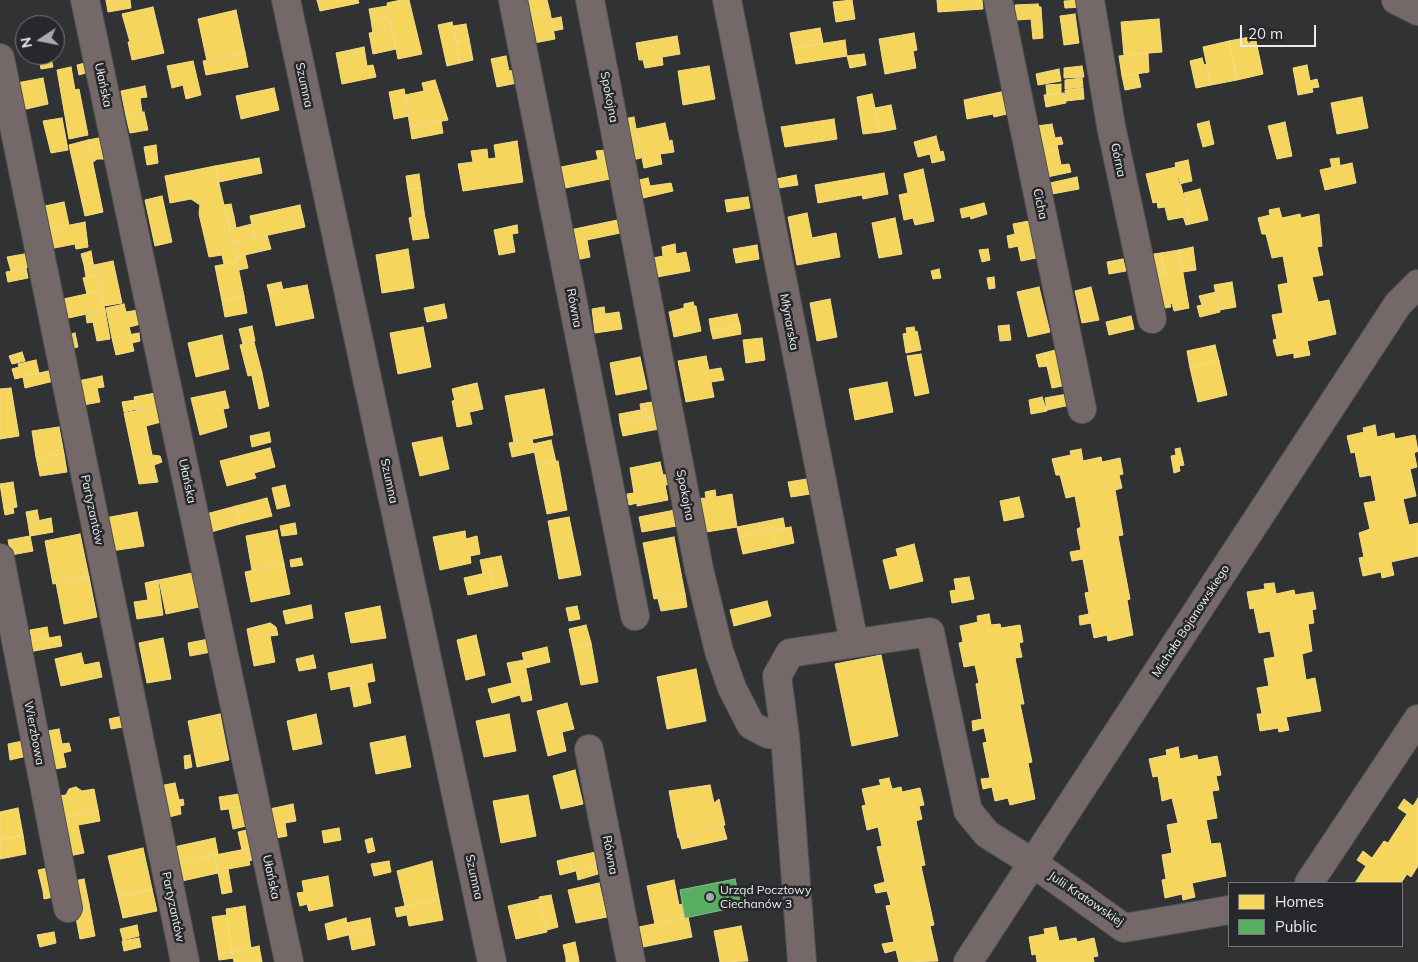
<!DOCTYPE html>
<html>
<head>
<meta charset="utf-8">
<style>
  body { margin:0 }
  #map { position:relative; width:1418px; height:962px; overflow:hidden; background:#313234; font-family:Mulish,sans-serif }
  canvas { display:block }
  .legend { position:absolute; left:1228px; top:882px; width:175px; height:65px; box-sizing:border-box; background:#26282b; border:1px solid #747679; margin:0; padding:6px 9px; list-style:none; font-size:15px; color:#eaebed }
  .legend li { display:flex; align-items:center; gap:10px; height:25px }
  .legend b { width:25px; border:1px solid #747679 }
  .north { position:absolute; left:15px; top:15px; width:50px; height:50px; box-sizing:border-box; background:#26282b; border:1px solid #747679; border-radius:50%; rotate:259deg; font-size:14px; font-weight:700; line-height:20px; text-align:center; color:#eaebed }
  .north::after { content:''; display:block; margin:auto; width:18px; height:22px; background:#a9aaac; clip-path:polygon(50% 0,100% 100%,50% 72%,0 100%) }
  .scale { position:absolute; left:1240px; top:25px; width:76px; height:22px; box-sizing:border-box; border:2px solid #eaebed; border-top:0; padding-left:6px; font-size:15px; line-height:18px; white-space:nowrap; color:#eaebed; -webkit-text-stroke:4px #26282b; paint-order:stroke }
</style>
</head>
<body>
<div id="map">
<canvas width="1418" height="962"></canvas>
<ul class="legend">
<li><b style="height:14px;background:#f6d55c"></b>Homes</li>
<li><b style="height:14px;background:#5aae61"></b>Public</li>
</ul>
<div class="north">N</div>
<div class="scale">20 m</div>
</div>
<script>
const c = document.querySelector('canvas').getContext('2d');
c.lineJoin = 'round';
function paint(path, color) {
  c.fillStyle = color;
  c.fill(path, 'evenodd');
}
function toPath(rows) {
  const path = new Path2D();
  for (const r of rows) {
    path.moveTo(r[0], r[1]);
    for (let i = 2; i < r.length; i += 2) path.lineTo(r[i], r[i + 1]);
  }
  return path;
}
function trace(path, color, width, dash) {
  c.strokeStyle = color;
  c.lineWidth = width;
  c.lineCap = dash ? 'butt' : 'round';
  c.setLineDash(dash || []);
  c.stroke(path);
}
function write(font, color, halo, rows, align = 'center') {
  c.font = font + ' Mulish,sans-serif';
  c.lineWidth = 5;
  c.setLineDash([]);
  c.textBaseline = 'middle';
  c.strokeStyle = halo;
  c.fillStyle = color;
  for (const [text, x, y, turn = 0] of rows) {
    c.save();
    c.translate(x, y);
    c.rotate((+turn || 0) * Math.PI / 180);
    c.textAlign = isNaN(turn) ? turn : align;
    if (halo) c.strokeText(text, 0, 0);
    c.fillText(text, 0, 0);
    c.restore();
  }
}
const homes = toPath([
  [106,0,130,0,131,8,108,12,106,0],
  [317,0,358,0,359,3,320,11,317,0],
  [401,0,409,0,422,54,398,59,387,3,401,0],
  [525,0,547,0,550,12,529,16,525,0],
  [852,0,855,19,836,22,833,2,852,0],
  [937,0,982,0,983,9,938,12,937,0],
  [1081,0,1083,7,1065,8,1064,1,1081,0],
  [1038,4,1039,7,1041,7,1043,38,1033,39,1031,19,1016,20,1015,5,1038,4],
  [387,6,389,16,371,20,369,9,387,6],
  [153,7,164,53,132,60,128,42,130,42,122,14,153,7],
  [236,10,245,52,207,61,198,19,236,10],
  [550,12,555,39,534,43,529,16,550,12],
  [1075,14,1079,43,1064,45,1060,16,1075,14],
  [389,16,392,29,373,33,371,20,389,16],
  [561,17,563,29,553,31,551,19,561,17],
  [1159,19,1162,52,1124,55,1121,22,1159,19],
  [452,22,460,63,447,66,438,25,452,22],
  [466,24,469,39,456,42,453,26,466,24],
  [820,28,823,43,793,48,790,33,820,28],
  [392,29,396,49,373,54,369,33,392,29],
  [914,33,917,50,913,51,916,68,885,74,879,39,914,33],
  [677,36,680,54,662,57,663,65,645,68,643,60,639,60,636,43,677,36],
  [1255,36,1263,74,1237,80,1229,41,1255,36],
  [469,39,473,60,460,63,456,42,469,39],
  [845,40,847,56,796,64,793,48,845,40],
  [1229,41,1237,80,1211,85,1203,47,1229,41],
  [364,47,367,66,373,65,376,77,342,84,336,53,364,47],
  [245,52,248,67,206,75,203,61,245,52],
  [1148,53,1149,72,1122,76,1119,56,1148,53],
  [864,54,866,65,850,68,847,56,864,54],
  [31,55,50,55,53,67,41,69,39,58,32,60,31,55],
  [506,56,509,71,515,70,517,83,497,87,491,59,506,56],
  [1202,58,1204,65,1207,64,1211,85,1196,88,1190,61,1202,58],
  [193,61,201,95,186,99,183,85,172,88,167,66,193,61],
  [89,62,92,71,79,75,77,65,89,62],
  [1307,65,1310,81,1317,79,1319,87,1312,88,1313,92,1298,95,1293,68,1307,65],
  [709,66,715,99,683,105,678,71,709,66],
  [1082,66,1084,77,1064,78,1064,68,1082,66],
  [71,67,75,90,79,89,88,135,69,139,57,70,71,67],
  [1059,69,1061,81,1038,85,1036,74,1059,69],
  [1138,74,1141,87,1125,90,1122,76,1138,74],
  [43,78,48,104,22,110,17,83,43,78],
  [1082,78,1083,87,1065,89,1065,80,1082,78],
  [435,80,448,120,410,127,405,95,424,91,422,83,435,80],
  [1061,84,1061,93,1047,95,1046,85,1061,84],
  [145,86,147,97,140,98,142,112,126,116,121,91,145,86],
  [274,88,279,110,241,119,236,96,274,88],
  [1083,88,1084,99,1066,101,1065,90,1083,88],
  [404,89,409,116,394,119,389,92,404,89],
  [1010,90,1015,112,994,117,993,114,967,119,964,100,1010,90],
  [1064,93,1066,103,1046,107,1044,95,1064,93],
  [872,94,880,132,863,134,857,97,872,94],
  [1362,97,1368,128,1337,134,1331,103,1362,97],
  [891,105,896,129,880,132,875,108,891,105],
  [144,112,148,130,130,133,126,116,144,112],
  [634,117,641,158,628,161,619,120,634,117],
  [62,118,68,150,51,153,43,121,62,118],
  [834,119,837,139,785,147,781,127,834,119],
  [441,121,443,133,412,139,410,127,441,121],
  [1209,121,1214,144,1203,147,1197,124,1209,121],
  [1285,122,1292,156,1277,159,1268,126,1285,122],
  [665,123,669,141,672,140,674,152,660,154,662,164,644,168,636,129,665,123],
  [1052,124,1055,138,1061,137,1063,144,1057,145,1058,150,1042,153,1037,126,1052,124],
  [936,136,940,152,943,151,945,160,932,163,930,154,918,157,914,142,936,136],
  [104,137,108,159,97,159,92,163,88,140,104,137],
  [88,140,103,212,85,216,69,145,88,140],
  [517,141,523,182,463,191,458,164,473,162,471,151,487,149,488,159,496,158,494,145,517,141],
  [156,145,158,163,147,165,144,147,156,145],
  [606,150,608,157,598,159,596,151,606,150],
  [1058,150,1061,165,1069,164,1071,172,1047,177,1042,153,1058,150],
  [611,157,615,178,565,188,561,167,611,157],
  [259,158,262,173,219,182,215,166,259,158],
  [1339,158,1340,166,1332,168,1330,159,1339,158],
  [1188,160,1192,181,1179,184,1175,163,1188,160],
  [1352,163,1356,183,1325,190,1320,170,1352,163],
  [215,166,237,262,224,264,222,255,209,257,199,214,200,205,191,199,170,203,165,176,215,166],
  [1176,167,1189,216,1168,220,1165,207,1158,208,1157,202,1153,203,1146,174,1176,167],
  [923,169,934,221,915,225,913,218,904,220,899,195,908,193,904,174,923,169],
  [884,173,888,194,863,199,862,195,818,203,815,185,884,173],
  [419,174,421,188,408,190,406,176,419,174],
  [796,175,798,185,778,188,776,179,796,175],
  [1077,177,1079,189,1052,194,1050,183,1077,177],
  [648,178,650,186,671,183,673,191,643,198,639,180,648,178],
  [421,188,424,212,412,214,408,190,421,188],
  [1200,189,1208,220,1186,225,1183,216,1189,216,1184,193,1200,189],
  [162,196,172,242,155,246,145,200,162,196],
  [748,197,750,208,727,212,725,200,748,197],
  [64,202,69,225,45,230,40,207,64,202],
  [984,203,987,214,971,219,970,216,962,218,960,209,984,203],
  [231,204,234,217,227,219,224,205,231,204],
  [300,205,305,227,255,238,250,216,300,205],
  [1279,208,1282,218,1300,214,1301,218,1319,214,1322,246,1317,247,1323,275,1312,277,1318,302,1329,300,1336,334,1307,341,1310,355,1294,358,1294,353,1277,356,1273,340,1277,339,1272,315,1283,313,1278,285,1288,283,1283,256,1272,258,1266,234,1262,234,1258,218,1270,215,1269,210,1279,208],
  [424,212,429,238,413,240,409,218,412,217,412,214,424,212],
  [807,213,812,238,836,233,840,257,797,265,788,217,807,213],
  [234,217,236,228,252,224,255,238,233,242,227,219,234,217],
  [895,218,902,254,879,258,872,223,895,218],
  [622,219,625,232,572,243,570,230,622,219],
  [1029,221,1036,258,1021,261,1018,246,1009,248,1007,236,1015,234,1013,224,1029,221],
  [85,222,88,247,76,249,75,244,49,249,45,230,85,222],
  [517,225,518,233,512,234,515,252,499,255,494,230,517,225],
  [267,235,271,249,236,257,233,242,267,235],
  [587,240,590,257,576,260,572,243,587,240],
  [675,244,676,254,686,252,690,271,657,277,653,258,663,256,662,247,675,244],
  [757,245,759,259,736,263,733,249,757,245],
  [1193,247,1196,270,1183,272,1179,250,1193,247],
  [408,249,414,288,382,293,376,255,408,249],
  [988,249,990,260,982,262,979,250,988,249],
  [1179,250,1189,308,1174,311,1172,303,1170,304,1171,307,1157,309,1153,276,1165,274,1161,253,1179,250],
  [91,251,93,263,84,265,81,254,91,251],
  [30,253,33,266,11,271,7,257,30,253],
  [1161,253,1165,274,1152,276,1148,255,1161,253],
  [245,255,248,268,239,270,236,257,245,255],
  [1123,259,1126,271,1109,274,1107,262,1123,259],
  [113,261,122,303,104,306,94,265,113,261],
  [237,262,244,296,222,301,215,266,237,262],
  [93,263,96,275,86,277,84,265,93,263],
  [26,268,28,278,8,282,6,272,26,268],
  [939,269,941,278,933,279,931,271,939,269],
  [96,275,100,291,87,294,83,278,96,275],
  [994,277,995,288,989,289,987,278,994,277],
  [281,282,283,290,269,292,267,285,281,282],
  [1232,282,1236,307,1219,310,1214,285,1232,282],
  [307,285,314,318,276,326,269,292,307,285],
  [1039,287,1050,332,1028,337,1017,292,1039,287],
  [1091,287,1099,320,1082,323,1075,291,1091,287],
  [100,291,105,310,64,319,59,300,100,291],
  [1216,292,1220,312,1200,317,1197,306,1202,305,1199,296,1216,292],
  [244,296,247,313,225,317,222,301,244,296],
  [830,299,837,337,817,341,810,303,830,299],
  [693,302,694,306,696,306,701,331,674,337,669,312,684,308,684,304,693,302],
  [124,304,126,312,138,310,141,324,129,327,131,334,112,338,106,308,124,304],
  [444,304,447,318,427,322,424,308,444,304],
  [604,307,605,314,619,312,622,329,595,333,592,309,604,307],
  [105,310,110,339,97,341,93,322,87,323,86,315,105,310],
  [737,314,740,325,711,331,709,319,737,314],
  [1131,316,1134,329,1109,335,1106,322,1131,316],
  [740,325,741,334,713,339,711,331,740,325],
  [1009,325,1011,340,1000,341,998,326,1009,325],
  [252,326,255,341,243,344,239,329,252,326],
  [423,327,431,367,398,374,390,333,423,327],
  [914,327,915,332,917,331,921,350,906,353,903,334,907,333,906,328,914,327],
  [75,333,78,347,69,349,67,335,75,333],
  [139,333,140,341,132,343,134,351,116,355,112,338,139,333],
  [222,335,229,369,196,377,188,343,222,335],
  [762,338,765,360,746,363,743,340,762,338],
  [254,342,262,373,248,376,240,345,254,342],
  [1215,345,1219,361,1190,368,1187,351,1215,345],
  [1059,349,1067,385,1052,388,1044,353,1059,349],
  [22,352,25,361,12,364,9,356,22,352],
  [1044,353,1047,366,1039,367,1036,355,1044,353],
  [921,354,929,393,915,396,907,356,921,354],
  [706,356,709,370,721,368,724,380,711,382,714,397,686,402,678,361,706,356],
  [640,357,647,389,616,395,610,363,640,357],
  [36,360,39,373,15,379,12,369,19,367,18,364,36,360],
  [1219,361,1227,395,1198,402,1190,368,1219,361],
  [52,370,54,381,25,388,23,377,52,370],
  [262,373,269,406,259,409,252,376,262,373],
  [102,376,104,387,97,388,100,402,83,405,78,381,102,376],
  [887,382,893,412,855,420,849,389,887,382],
  [477,383,483,409,470,412,464,386,477,383],
  [464,386,466,398,455,401,452,389,464,386],
  [11,388,19,436,0,439,0,389,11,388],
  [544,389,553,435,514,443,505,396,544,389],
  [225,391,229,408,223,409,227,427,200,435,191,398,225,391],
  [161,392,163,405,137,410,134,397,161,392],
  [1067,394,1070,405,1047,410,1045,398,1067,394],
  [1042,397,1047,411,1031,414,1029,400,1042,397],
  [466,398,472,424,457,427,452,401,466,398],
  [135,400,137,409,124,412,122,402,135,400],
  [658,401,660,415,647,417,646,409,641,410,640,404,658,401],
  [161,406,165,421,146,426,152,455,160,456,162,462,154,465,158,482,139,484,124,413,161,406],
  [646,409,647,418,620,423,619,414,646,409],
  [660,415,663,429,653,430,650,418,647,417,660,415],
  [650,418,653,430,623,436,620,423,650,418],
  [1375,425,1377,437,1394,433,1395,439,1415,435,1418,451,1414,453,1417,467,1410,469,1416,496,1403,499,1409,525,1418,523,1418,556,1391,562,1394,575,1382,578,1381,572,1363,576,1359,558,1364,557,1359,533,1370,529,1364,503,1376,501,1371,475,1360,477,1355,452,1351,453,1347,436,1364,432,1363,428,1375,425],
  [59,427,64,454,36,457,32,431,59,427],
  [269,432,271,442,252,447,250,436,269,432],
  [442,437,449,469,420,476,412,443,442,437],
  [532,439,535,452,512,457,509,443,532,439],
  [551,440,556,462,537,465,533,444,551,440],
  [270,448,275,467,254,473,256,478,227,486,220,461,270,448],
  [1180,448,1184,465,1179,466,1180,471,1174,473,1171,456,1176,455,1175,449,1180,448],
  [1081,449,1083,461,1101,457,1102,462,1120,458,1123,474,1119,475,1122,488,1115,490,1123,535,1118,536,1130,599,1127,600,1133,635,1108,641,1107,635,1094,638,1091,623,1080,625,1079,616,1089,614,1085,593,1089,592,1083,559,1072,561,1070,552,1081,550,1077,529,1081,527,1075,496,1066,498,1060,475,1056,475,1052,459,1071,455,1070,451,1081,449],
  [64,454,67,472,40,476,36,457,64,454],
  [558,461,567,510,547,514,537,465,558,461],
  [660,462,663,475,670,474,672,484,665,485,668,500,637,506,637,503,629,505,627,494,634,493,630,468,660,462],
  [807,479,810,494,791,497,788,482,807,479],
  [13,482,17,507,4,509,0,484,13,482],
  [285,485,290,506,277,509,272,488,285,485],
  [715,490,716,497,732,494,737,527,700,533,694,499,706,498,705,492,715,490],
  [1019,497,1024,517,1004,521,1000,501,1019,497],
  [267,498,272,516,240,524,236,506,267,498],
  [236,506,240,524,211,532,206,514,236,506],
  [13,508,14,513,5,515,4,509,13,508],
  [680,509,682,525,642,532,639,517,680,509],
  [37,510,39,520,28,523,26,512,37,510],
  [137,512,144,546,111,551,105,518,137,512],
  [569,517,581,575,559,579,548,521,569,517],
  [51,518,53,532,30,536,28,523,51,518],
  [783,518,785,528,739,537,737,527,783,518],
  [295,523,297,534,282,536,280,526,295,523],
  [791,527,794,543,776,547,772,530,791,527],
  [277,530,284,564,252,570,246,536,277,530],
  [772,530,776,547,743,554,739,537,772,530],
  [465,531,466,539,477,536,480,554,470,556,471,563,440,570,433,537,465,531],
  [80,534,89,577,53,584,45,541,80,534],
  [30,536,33,551,11,555,8,540,30,536],
  [674,537,685,594,654,599,643,543,674,537],
  [914,544,923,581,890,589,883,560,898,556,896,549,914,544],
  [501,556,508,586,494,589,490,572,483,574,480,560,501,556],
  [301,558,303,565,291,567,290,560,301,558],
  [284,564,290,594,251,602,245,572,284,564],
  [490,572,494,589,468,595,464,578,490,572],
  [192,573,199,607,166,614,159,580,192,573],
  [89,577,97,617,64,624,56,583,89,577],
  [969,577,974,599,952,603,950,591,956,590,954,579,969,577],
  [158,580,163,615,137,619,134,602,148,600,145,583,158,580],
  [1274,583,1276,594,1294,590,1295,595,1313,592,1316,609,1312,610,1314,623,1308,624,1312,651,1302,654,1306,680,1315,678,1321,711,1286,717,1289,730,1279,732,1278,728,1260,731,1257,714,1262,714,1257,688,1269,686,1264,659,1275,657,1270,631,1259,633,1254,608,1250,609,1247,592,1265,589,1264,584,1274,583],
  [685,594,687,607,661,611,658,599,685,594],
  [767,601,771,616,734,626,730,610,767,601],
  [311,605,313,618,286,624,283,611,311,605],
  [380,606,386,638,351,643,345,613,380,606],
  [577,606,580,619,569,621,566,608,577,606],
  [989,614,991,625,1000,624,1001,628,1020,625,1023,642,1019,643,1022,657,1015,658,1024,704,1020,704,1032,762,1028,763,1035,799,1010,805,1008,798,995,801,992,787,983,789,981,779,990,778,983,743,987,742,984,728,973,731,972,721,982,719,976,684,979,683,975,665,964,667,959,643,963,642,960,626,978,622,977,616,989,614],
  [270,623,276,627,278,635,270,636,275,662,254,666,247,629,270,623],
  [586,625,591,643,573,647,569,629,586,625],
  [47,627,49,638,32,641,30,630,47,627],
  [476,635,485,675,466,680,457,640,476,635],
  [60,636,62,646,23,653,21,643,60,636],
  [163,638,171,679,147,683,139,643,163,638],
  [209,639,211,652,190,656,188,643,209,639],
  [591,643,598,682,581,685,573,647,591,643],
  [547,647,550,662,526,668,522,653,547,647],
  [81,653,84,665,99,662,102,677,61,686,55,659,81,653],
  [313,655,316,668,299,671,296,659,313,655],
  [881,655,898,736,852,746,835,664,881,655],
  [524,660,528,679,512,683,507,663,524,660],
  [372,664,375,681,331,690,328,673,372,664],
  [696,669,706,721,667,729,657,677,696,669],
  [528,679,532,700,522,702,520,695,492,703,488,689,528,679],
  [367,683,371,703,354,707,350,686,367,683],
  [567,703,574,729,562,732,566,751,548,756,537,711,567,703],
  [220,714,229,760,197,767,188,721,220,714],
  [316,714,322,744,293,750,287,721,316,714],
  [509,714,516,751,484,757,476,721,509,714],
  [127,715,129,726,111,729,109,719,127,715],
  [59,729,62,744,69,743,71,751,63,753,66,767,49,770,42,732,59,729],
  [405,736,411,767,376,774,370,743,405,736],
  [28,740,31,755,10,760,8,744,28,740],
  [1178,747,1180,759,1197,755,1198,760,1217,756,1221,775,1216,776,1219,790,1212,791,1217,818,1206,820,1211,844,1220,843,1226,876,1192,883,1195,897,1183,900,1182,894,1165,898,1162,880,1166,879,1162,855,1172,853,1167,825,1178,823,1172,798,1162,801,1158,776,1153,777,1149,759,1167,755,1166,750,1178,747],
  [190,755,192,767,185,769,184,756,190,755],
  [575,770,583,804,561,809,553,776,575,770],
  [889,778,892,789,901,787,902,792,920,788,924,805,919,806,922,819,916,821,925,865,921,866,934,925,930,926,938,961,899,962,896,950,885,953,882,944,894,942,886,906,891,905,887,891,876,893,874,885,885,882,877,847,882,846,878,827,867,830,862,806,866,805,862,789,881,785,879,780,889,778],
  [175,783,179,800,183,799,184,805,180,806,181,814,165,818,159,786,175,783],
  [710,785,714,803,719,799,725,825,678,838,669,791,710,785],
  [76,787,82,791,94,789,98,810,57,819,53,797,66,795,69,789,76,787],
  [239,794,239,797,247,795,249,806,221,810,219,797,239,794],
  [528,795,536,836,501,843,493,801,528,795],
  [1418,798,1418,866,1411,877,1407,874,1401,883,1355,883,1366,866,1357,860,1363,851,1372,858,1384,841,1388,843,1407,814,1398,808,1404,799,1413,806,1418,798],
  [293,804,296,821,285,823,287,836,270,839,265,810,293,804],
  [243,807,246,826,233,829,229,809,243,807],
  [18,808,23,835,0,840,0,812,18,808],
  [98,810,100,821,78,825,84,853,64,857,57,819,98,810],
  [723,825,727,839,682,849,679,837,723,825],
  [339,828,341,840,324,843,322,831,339,828],
  [251,829,255,847,242,850,238,832,251,829],
  [23,835,26,854,0,859,0,840,23,835],
  [215,838,218,854,178,863,174,847,215,838],
  [372,838,375,851,368,853,365,840,372,838],
  [257,847,260,858,249,861,246,849,257,847],
  [143,848,152,889,118,897,108,856,143,848],
  [246,849,250,865,228,869,232,892,222,894,215,855,246,849],
  [600,851,602,863,572,872,569,858,600,851],
  [215,855,218,873,182,881,178,863,215,855],
  [569,858,572,872,560,875,557,861,569,858],
  [389,861,391,872,374,876,371,864,389,861],
  [432,861,439,899,405,906,397,871,432,861],
  [596,865,598,874,578,880,576,870,596,865],
  [53,867,57,888,43,891,38,870,53,867],
  [328,876,333,906,309,911,307,904,300,906,297,893,304,892,302,881,328,876],
  [84,879,89,904,74,907,69,882,84,879],
  [674,880,679,905,682,904,685,918,655,924,647,886,674,880],
  [599,883,607,917,576,923,568,890,599,883],
  [57,888,58,896,44,899,43,891,57,888],
  [152,889,157,911,123,918,118,897,152,889],
  [551,895,558,927,547,930,539,897,551,895],
  [439,899,443,920,409,926,405,906,439,899],
  [540,899,547,932,516,939,508,906,540,899],
  [89,904,95,936,80,939,74,907,89,904],
  [245,906,251,948,232,952,226,909,245,906],
  [405,906,406,915,397,917,395,908,405,906],
  [227,915,232,952,218,954,212,917,227,915],
  [688,917,692,937,643,947,639,927,688,917],
  [346,918,348,935,328,940,325,924,346,918],
  [370,918,372,930,348,935,346,923,370,918],
  [137,925,139,936,123,940,120,929,137,925],
  [741,926,748,961,720,962,714,931,741,926],
  [1056,927,1059,941,1076,938,1077,942,1094,938,1098,956,1093,957,1094,962,1037,962,1036,954,1032,955,1029,937,1045,934,1044,929,1056,927],
  [372,930,375,945,352,950,349,935,372,930],
  [54,932,56,943,40,947,37,935,54,932],
  [139,938,141,947,124,951,122,941,139,938],
  [575,942,578,956,566,958,563,945,575,942],
  [259,946,262,962,234,962,232,952,259,946],
  [232,952,234,958,219,960,218,954,232,952],
  [578,956,579,962,566,962,566,958,578,956]
]);
paint(homes, '#f6d55c');
trace(homes, '#f2dc88', 1);
const public = toPath([
  [735,879,741,906,685,918,680,890,735,879]
]);
paint(public, '#5aae61');
trace(public, '#85c08b', 1);
const minor = toPath([
  [85,0,289,962],
  [286,0,492,962],
  [513,0,635,616],
  [590,0,699,569,719,651,732,688,751,725,768,734,785,736,802,962],
  [727,0,854,643],
  [998,0,1082,409],
  [1090,0,1111,126,1152,319],
  [0,58,185,962],
  [0,558,68,908],
  [785,736,777,676,790,653,930,632,968,811,987,834,1033,863,1124,928,1229,910],
  [589,749,631,962],
  [1309,883,1418,719],
  [968,962,1398,304,1418,284]
]);
const major = toPath([
  [1396,0,1418,11]
]);
trace(minor, '#4f5051', 30);
trace(major, '#4f5051', 30);
trace(minor, '#746968', 28);
trace(major, '#746968', 28);
for (const [x, y, r, color] of [
  [710,897,5,"#a9aaac"]
]) {
  const dot = new Path2D();
  dot.arc(x, y, r, 0, 2 * Math.PI);
  c.fillStyle = color;
  c.fill(dot);
  trace(dot, '#26282b', 2);
}
write('12px', '#eaebed', '#26282b', [
  ["Ułańska",103,85,78],
  ["Szumna",304,85,78],
  ["Spokojna",609,97,79],
  ["Górna",1118,160,78],
  ["Cicha",1040,204,78],
  ["Równa",574,308,79],
  ["Młynarska",789,322,79],
  ["Ułańska",187,481,78],
  ["Szumna",389,481,78],
  ["Spokojna",685,495,79],
  ["Partyzantów",92,510,78],
  ["Michała Bojanowskiego",1191,621,-57],
  ["Wierzbowa",34,733,79],
  ["Równa",610,855,79],
  ["Ułańska",271,877,78],
  ["Szumna",474,877,78],
  ["Julii Kratowskiej",1086,899,34],
  ["Partyzantów",173,907,78]
]);
write('12px', '#eaebed', '#26282b', [
  ["Urząd Pocztowy",720,890],
  ["Ciechanów 3",720,904]
], 'left');
</script>
</body>
</html>
